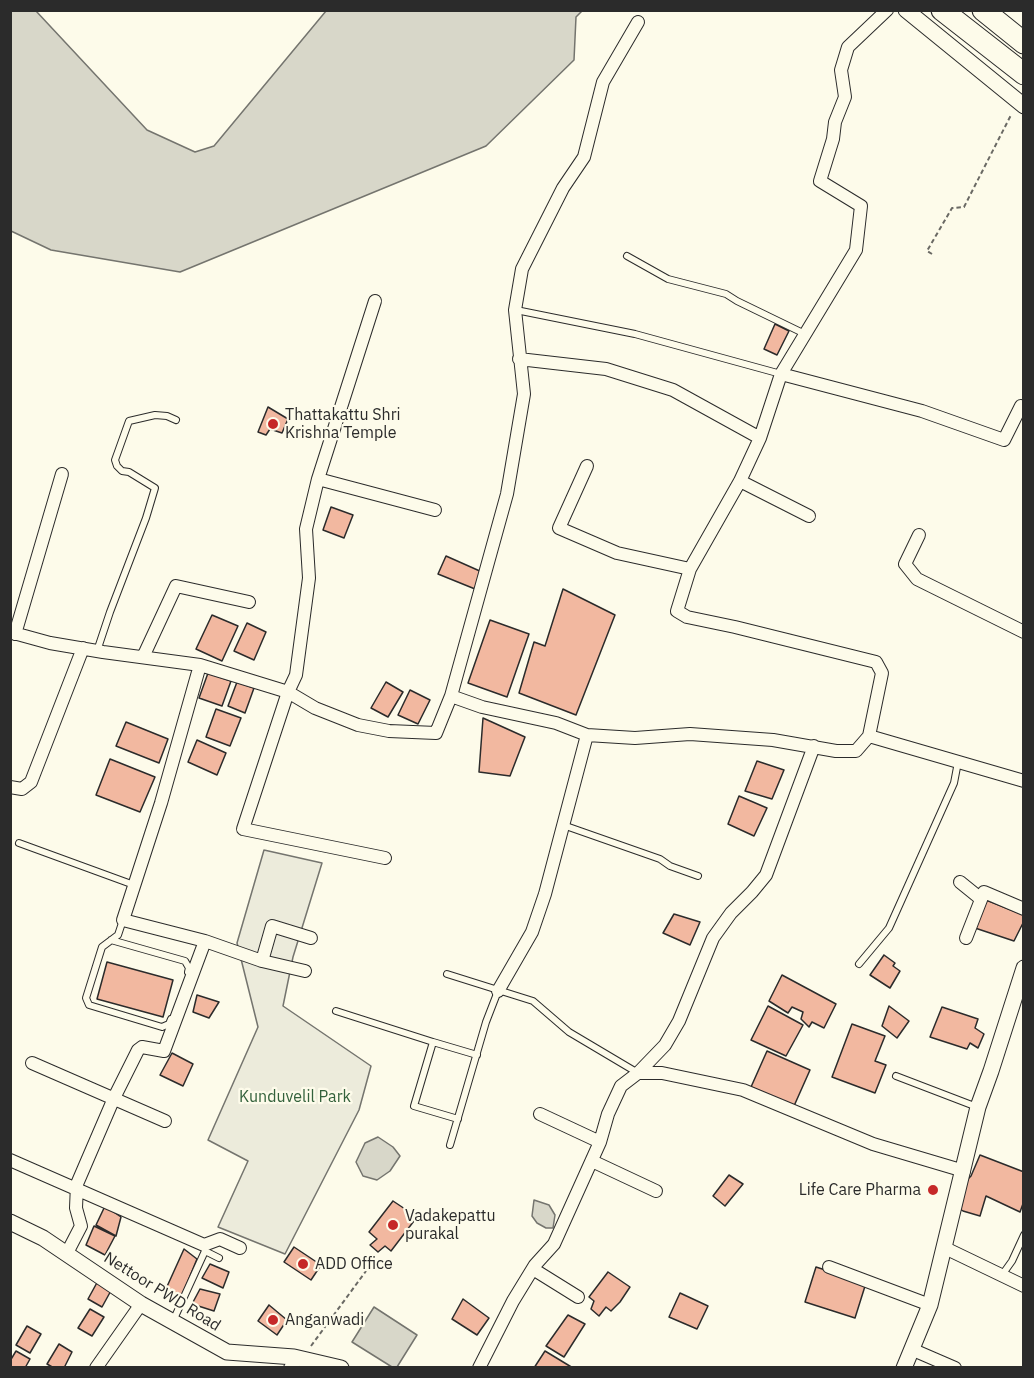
<!DOCTYPE html>
<html>
<head>
<meta charset="utf-8">
<style>
  body { margin:0 }
  #map { position:relative; width:1034px; height:1378px; overflow:hidden; background:#fdfbea; font-family:"IBM Plex Sans",sans-serif }
  canvas { display:block }
  .frame { position:absolute; inset:0; border:12px solid #2b2b2b; pointer-events:none }
</style>
</head>
<body>
<div id="map">
<canvas width="1034" height="1378"></canvas>
<div class="frame"></div>
</div>
<script>
const c = document.querySelector('canvas').getContext('2d');
c.lineJoin = 'round';
function paint(path, color) {
  c.fillStyle = color;
  c.fill(path, 'evenodd');
}
function toPath(rows) {
  const path = new Path2D();
  for (const r of rows) {
    path.moveTo(r[0], r[1]);
    for (let i = 2; i < r.length; i += 2) path.lineTo(r[i], r[i + 1]);
  }
  return path;
}
function trace(path, color, width, dash) {
  c.strokeStyle = color;
  c.lineWidth = width;
  c.lineCap = dash ? 'butt' : 'round';
  c.setLineDash(dash || []);
  c.stroke(path);
}
function write(font, color, halo, rows, align = 'center') {
  c.font = font + ' "IBM Plex Sans",sans-serif';
  c.lineWidth = 4.5;
  c.setLineDash([]);
  c.textBaseline = 'middle';
  c.strokeStyle = halo;
  c.fillStyle = color;
  for (const [text, x, y, turn = 0] of rows) {
    c.save();
    c.translate(x, y);
    c.rotate((+turn || 0) * Math.PI / 180);
    c.textAlign = isNaN(turn) ? turn : align;
    if (halo) c.strokeText(text, 0, 0);
    c.fillText(text, 0, 0);
    c.restore();
  }
}
const green = toPath([
  [264,850,322,863,293,957,283,1006,371,1066,359,1110,285,1254,218,1227,248,1161,208,1140,258,1027,237,943,264,850]
]);
paint(green, '#ecebdb');
trace(green, '#74746e', 1.5);
const water = toPath([
  [11,10,36,11,147,130,195,152,214,146,326,11,582,11,576,17,574,60,486,146,180,272,51,250,11,231,11,10],
  [378,1137,393,1147,400,1156,390,1171,377,1180,363,1176,356,1162,365,1143,378,1137],
  [534,1200,549,1205,555,1215,553,1228,546,1228,537,1223,532,1216,534,1200],
  [374,1307,417,1335,397,1367,392,1367,352,1342,374,1307]
]);
paint(water, '#d8d7c9');
trace(water, '#74746e', 1.5);
const building = toPath([
  [775,324,789,331,777,355,764,349,775,324],
  [268,407,288,419,282,433,270,429,266,435,258,432,268,407],
  [331,507,353,515,344,538,323,530,331,507],
  [446,556,482,572,475,589,438,574,446,556],
  [563,589,615,615,576,715,519,693,534,642,545,646,563,589],
  [212,615,238,626,222,661,196,649,212,615],
  [490,620,529,634,507,697,468,683,490,620],
  [247,623,266,632,254,660,234,651,247,623],
  [208,673,231,681,222,706,199,698,208,673],
  [237,682,254,688,245,713,228,706,237,682],
  [386,682,403,692,388,717,371,708,386,682],
  [410,690,430,700,418,724,398,715,410,690],
  [216,709,241,718,230,746,206,737,216,709],
  [483,718,525,737,510,776,479,772,483,718],
  [126,722,168,739,159,763,116,746,126,722],
  [197,740,226,753,217,775,188,762,197,740],
  [110,759,155,777,140,812,96,795,110,759],
  [757,761,784,770,772,799,745,791,757,761],
  [739,796,767,808,754,836,728,824,739,796],
  [986,900,1024,915,1024,921,1014,941,975,928,986,900],
  [674,914,700,922,690,945,663,933,674,914],
  [884,955,895,963,893,966,900,971,890,988,870,975,884,955],
  [107,962,173,980,163,1017,97,999,107,962],
  [782,975,836,1004,824,1028,812,1022,809,1027,801,1019,803,1012,792,1007,788,1013,769,1001,782,975],
  [197,995,219,1002,209,1018,193,1012,197,995],
  [768,1006,803,1025,786,1056,751,1040,768,1006],
  [889,1006,909,1021,897,1038,882,1026,889,1006],
  [942,1007,978,1019,975,1028,984,1034,978,1048,970,1043,967,1049,930,1037,942,1007],
  [852,1024,885,1036,875,1061,886,1065,875,1093,832,1077,852,1024],
  [767,1051,810,1070,794,1106,751,1087,767,1051],
  [172,1053,193,1064,183,1086,160,1075,172,1053],
  [980,1155,1024,1172,1024,1201,1020,1212,986,1196,980,1216,963,1211,957,1207,968,1179,971,1176,980,1155],
  [729,1175,743,1184,725,1206,713,1196,729,1175],
  [393,1201,417,1217,391,1251,385,1246,378,1252,370,1245,377,1239,369,1232,393,1201],
  [105,1206,121,1217,116,1236,96,1225,105,1206],
  [94,1226,115,1236,105,1255,86,1245,94,1226],
  [294,1247,321,1265,311,1280,284,1262,294,1247],
  [184,1249,197,1259,181,1298,165,1291,184,1249],
  [210,1264,229,1272,223,1288,202,1278,210,1264],
  [816,1267,866,1283,855,1318,805,1302,816,1267],
  [608,1272,630,1287,620,1302,611,1311,606,1307,599,1316,591,1309,594,1301,589,1297,608,1272],
  [99,1279,113,1287,102,1307,88,1299,99,1279],
  [200,1289,220,1294,214,1311,192,1304,200,1289],
  [680,1293,708,1306,697,1329,669,1317,680,1293],
  [463,1299,489,1318,477,1335,452,1319,463,1299],
  [269,1305,287,1320,277,1335,258,1321,269,1305],
  [90,1309,104,1317,92,1336,78,1328,90,1309],
  [568,1315,585,1324,564,1357,546,1346,568,1315],
  [27,1326,41,1334,30,1353,16,1345,27,1326],
  [59,1344,72,1352,64,1368,54,1368,47,1364,59,1344],
  [16,1351,30,1359,25,1368,10,1368,10,1361,16,1351],
  [545,1351,573,1368,534,1368,545,1351]
]);
paint(building, '#f2b8a0');
trace(building, '#2b2b2b', 1.5);
const service = toPath([
  [627,256,668,279,726,294,737,301,805,334],
  [516,310,635,334,781,374],
  [97,651,110,612,146,518,155,488,129,472,122,471,117,466,115,460,129,421,155,415,167,416,176,420],
  [563,825,660,859,670,866,698,876],
  [19,843,134,885],
  [123,920,118,935,102,947,86,998,89,1005,162,1027,169,1024,171,1019],
  [111,940,185,961,189,968,188,972],
  [859,964,889,928,954,783,958,762],
  [447,974,533,1001,569,1032,638,1073],
  [336,1011,433,1042,414,1106,458,1119],
  [433,1042,477,1055],
  [896,1076,977,1107],
  [450,1145,486,1022,498,991],
  [1002,1275,1012,1261,1024,1235],
  [173,1321,205,1251,219,1258]
]);
const minor = toPath([
  [887,10,848,47,841,70,845,97,835,122,833,139,820,181,861,206,856,250,781,374,760,438,740,481,690,569,677,611,687,617,735,627,876,662,882,673,869,736,1024,781],
  [375,301,318,479,306,529,309,578,296,675,288,692,243,829,385,858],
  [519,359,606,369,673,390,760,438],
  [781,374,922,411,1004,440,1021,406,1024,407],
  [587,466,559,528,617,553,690,569],
  [318,479,435,510],
  [740,481,809,516],
  [919,535,905,564,917,579,1024,632],
  [10,632,50,643,103,652,200,665,288,692,315,708,358,725,389,731,436,733,451,696,482,707,556,723,587,735,635,738,690,734,773,740,836,751,856,751,869,736],
  [15,634,62,474],
  [143,657,176,586,249,602],
  [451,696,507,494,524,394,515,310,522,269,563,188,584,157,603,82,638,22],
  [10,787,22,789,31,782,83,648],
  [960,882,981,899],
  [966,938,984,892,1024,909],
  [205,941,262,961,305,971],
  [262,961,272,926,311,938],
  [498,991,532,932,545,894,587,735],
  [32,1063,165,1121],
  [638,1073,662,1073,743,1090,873,1144,964,1171],
  [540,1114,600,1142],
  [10,1160,204,1245,220,1239,240,1248],
  [592,1161,656,1191],
  [945,1248,1024,1286],
  [67,1253,81,1226,76,1208,77,1184,114,1098,138,1050,142,1047,164,1051,205,941,123,920,161,803,200,665],
  [829,1267,930,1305],
  [533,1269,578,1297],
  [911,1349,955,1368],
  [96,1368,141,1304],
  [290,1368,298,1358],
  [479,1368,513,1301,535,1265,554,1244,600,1142,608,1114,621,1086,638,1073,665,1045,679,1021,713,938,731,913,752,892,766,875,814,746]
]);
const tertiary = toPath([
  [906,10,1024,106],
  [10,1222,43,1238,141,1304,227,1352,294,1357,341,1368],
  [904,1368,930,1305,978,1107,991,1071,1024,968]
]);
const trunk = toPath([
  [942,10,1024,74],
  [983,10,1024,43]
]);
trace(service, '#2b2b2b', 8);
trace(minor, '#2b2b2b', 14);
trace(tertiary, '#2b2b2b', 17);
trace(trunk, '#2b2b2b', 23);
trace(toPath([
  [932,254,927,251,952,208,964,207,1011,115],
  [311,1346,366,1271]
]), '#6a6964', 2, [4.5, 3]);
trace(service, '#fdfbea', 6);
trace(minor, '#fdfbea', 12);
trace(tertiary, '#fdfbea', 15);
trace(trunk, '#fdfbea', 21);
for (const [x, y, r, color] of [
  [273,424,6,"#c62828"],
  [933,1190,6,"#c62828"],
  [393,1225,6,"#c62828"],
  [303,1264,6,"#c62828"],
  [273,1320,6,"#c62828"]
]) {
  const dot = new Path2D();
  dot.arc(x, y, r, 0, 2 * Math.PI);
  c.fillStyle = color;
  c.fill(dot);
  trace(dot, '#fdfbea', 2);
}
write('16px', '#2b2b2b', '#fdfbea', [
  ["Thattakattu Shri",285,415],
  ["Krishna Temple",285,433],
  ["Life Care Pharma",921,1190,"right"],
  ["Vadakepattu",405,1216],
  ["purakal",405,1234],
  ["ADD Office",315,1264],
  ["Anganwadi",285,1320]
], 'left');
write('16px', '#34623c', '#fdfbea', [
  ["Kunduvelil Park",295,1097]
]);
write('16px', '#2b2b2b', '#fdfbea', [
  ["Nettoor PWD Road",162,1292,32]
]);
</script>
</body>
</html>
